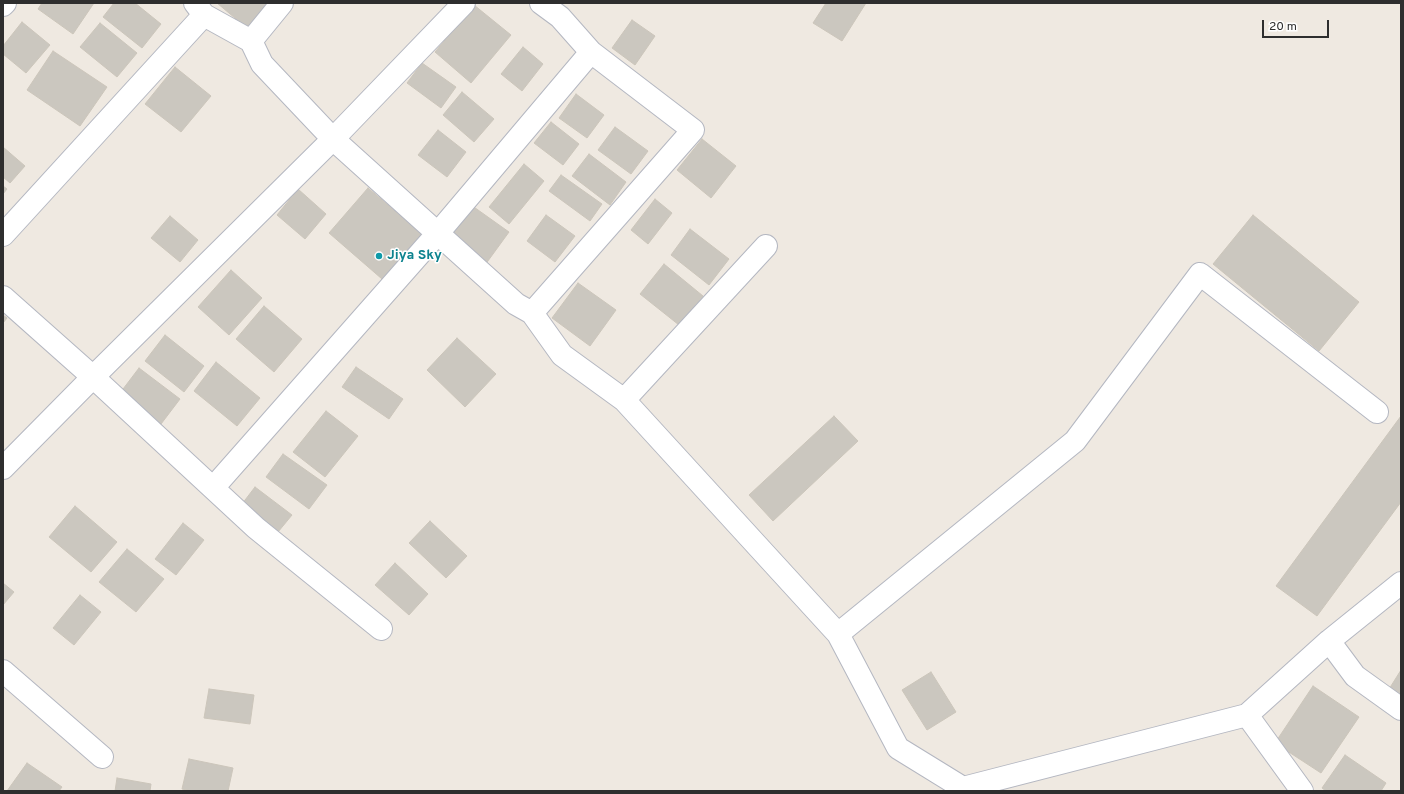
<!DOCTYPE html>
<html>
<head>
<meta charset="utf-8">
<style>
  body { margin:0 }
  #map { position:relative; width:1404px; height:794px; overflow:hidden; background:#efe9e1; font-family:Overpass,sans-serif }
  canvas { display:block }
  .frame { position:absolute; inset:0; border:4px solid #2e2e2e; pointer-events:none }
  .scale { position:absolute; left:1262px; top:20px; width:67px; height:18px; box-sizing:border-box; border:2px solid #2e2e2e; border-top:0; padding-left:5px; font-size:12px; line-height:14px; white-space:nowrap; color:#2e2e2e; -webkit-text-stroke:3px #fff; paint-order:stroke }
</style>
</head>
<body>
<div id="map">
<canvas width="1404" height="794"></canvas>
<div class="frame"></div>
<div class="scale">20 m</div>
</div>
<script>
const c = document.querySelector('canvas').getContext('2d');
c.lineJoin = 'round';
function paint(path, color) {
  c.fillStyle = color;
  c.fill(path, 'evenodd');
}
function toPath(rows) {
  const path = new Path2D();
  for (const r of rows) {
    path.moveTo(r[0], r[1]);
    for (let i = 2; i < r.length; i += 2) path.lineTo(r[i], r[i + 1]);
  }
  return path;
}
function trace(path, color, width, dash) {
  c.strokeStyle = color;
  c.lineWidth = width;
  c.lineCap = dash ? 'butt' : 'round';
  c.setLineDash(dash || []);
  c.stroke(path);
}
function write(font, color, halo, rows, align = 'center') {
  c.font = font + ' Overpass,sans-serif';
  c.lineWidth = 3;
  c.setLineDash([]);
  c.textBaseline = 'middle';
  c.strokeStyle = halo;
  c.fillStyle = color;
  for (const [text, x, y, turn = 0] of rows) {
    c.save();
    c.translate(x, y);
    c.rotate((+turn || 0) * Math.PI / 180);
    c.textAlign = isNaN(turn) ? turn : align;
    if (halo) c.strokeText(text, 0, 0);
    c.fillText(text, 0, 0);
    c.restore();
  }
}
const building = toPath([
  [42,3,94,3,73,34,38,9,42,3],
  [114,3,135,3,161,24,142,48,103,17,114,3],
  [217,3,270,3,248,29,217,3],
  [826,3,866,3,842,41,813,23,826,3],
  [474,5,511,35,471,83,435,52,474,5],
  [632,20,655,36,635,65,612,48,632,20],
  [22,22,50,45,26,73,3,54,3,46,22,22],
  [100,23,137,53,117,77,80,47,100,23],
  [523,47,543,64,522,91,501,74,523,47],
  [53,51,107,87,80,126,27,90,53,51],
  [422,63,456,87,441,108,407,83,422,63],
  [175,67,211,96,181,132,145,104,175,67],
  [462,92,494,119,474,142,443,115,462,92],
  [576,94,604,115,587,138,559,118,576,94],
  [551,122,579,144,563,165,534,143,551,122],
  [615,127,648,151,631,174,598,150,615,127],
  [438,130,466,152,447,177,418,155,438,130],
  [702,139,736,166,711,198,677,170,702,139],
  [3,147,25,166,10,183,3,177,3,147],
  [589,154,626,182,610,205,572,176,589,154],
  [524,164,544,181,509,224,489,207,524,164],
  [561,175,602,204,590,221,549,191,561,175],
  [3,186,7,189,3,194,3,186],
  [368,188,422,234,382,279,329,233,368,188],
  [298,189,326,214,305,239,277,215,298,189],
  [655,199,672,213,648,244,631,230,655,199],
  [471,205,509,232,485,265,447,237,471,205],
  [546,215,575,236,555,262,527,241,546,215],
  [1253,215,1359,302,1319,351,1213,264,1253,215],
  [170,216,198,240,180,262,151,238,170,216],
  [690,229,729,259,709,285,671,255,690,229],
  [664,264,703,296,679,325,640,294,664,264],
  [231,270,262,298,229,335,198,307,231,270],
  [578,283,616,310,590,346,552,318,578,283],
  [264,306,302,339,274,372,236,339,264,306],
  [3,315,7,318,3,323,3,315],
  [165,335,204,366,184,392,145,361,165,335],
  [457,338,496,374,465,407,427,370,457,338],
  [216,362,260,398,237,426,194,391,216,362],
  [356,367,403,399,389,419,342,387,356,367],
  [139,368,180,399,161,424,120,393,139,368],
  [326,411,358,436,325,477,293,452,326,411],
  [834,416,858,441,773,521,749,495,834,416],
  [1401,416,1401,502,1317,616,1276,586,1401,416],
  [283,454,327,485,309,509,266,477,283,454],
  [255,487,292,515,278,532,242,504,255,487],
  [75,506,117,542,91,572,49,537,75,506],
  [430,521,467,556,446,578,409,543,430,521],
  [183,523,204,540,176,575,155,559,183,523],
  [127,549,164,579,136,612,99,582,127,549],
  [395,563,428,594,409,615,375,585,395,563],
  [3,583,14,592,3,605,3,583],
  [80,595,101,612,74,645,53,628,80,595],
  [1401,670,1401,704,1386,694,1401,670],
  [931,672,956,712,927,730,902,690,931,672],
  [1313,686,1359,717,1321,773,1275,743,1313,686],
  [209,689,254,695,250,724,204,718,209,689],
  [1345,755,1386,783,1381,791,1326,791,1322,788,1345,755],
  [189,759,233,768,228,791,191,791,182,789,189,759],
  [27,763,62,787,59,791,7,791,27,763],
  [117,778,151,784,150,791,115,791,117,778]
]);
paint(building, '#cbc7bf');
trace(building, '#cbc5ba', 1);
const minor = toPath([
  [195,3,204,15,251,41,262,64,333,139,516,304,532,313,562,355,624,400,838,634,898,748,963,788,961,791],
  [3,5,5,3],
  [251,41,282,3],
  [3,235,204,15],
  [3,297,93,377,256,528,381,629],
  [532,313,693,130,591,52,560,17,541,3],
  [624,400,766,246],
  [3,468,93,377,333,139,464,3],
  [213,488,438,233,591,52],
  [838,634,1075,441,1200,274,1377,412],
  [1329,641,1355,676,1401,709],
  [3,671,102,757],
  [1247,715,1302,791],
  [963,788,1247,715,1329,641,1401,583]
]);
trace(minor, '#b4b7c1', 24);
trace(minor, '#fff', 22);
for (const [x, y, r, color] of [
  [379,256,4,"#0f9aa8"]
]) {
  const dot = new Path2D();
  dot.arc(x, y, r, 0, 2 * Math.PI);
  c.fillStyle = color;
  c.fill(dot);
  trace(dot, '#fff', 1.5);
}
write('bold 14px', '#0d838f', '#fff', [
  ["Jiya Sky",387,256]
], 'left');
</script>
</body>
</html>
